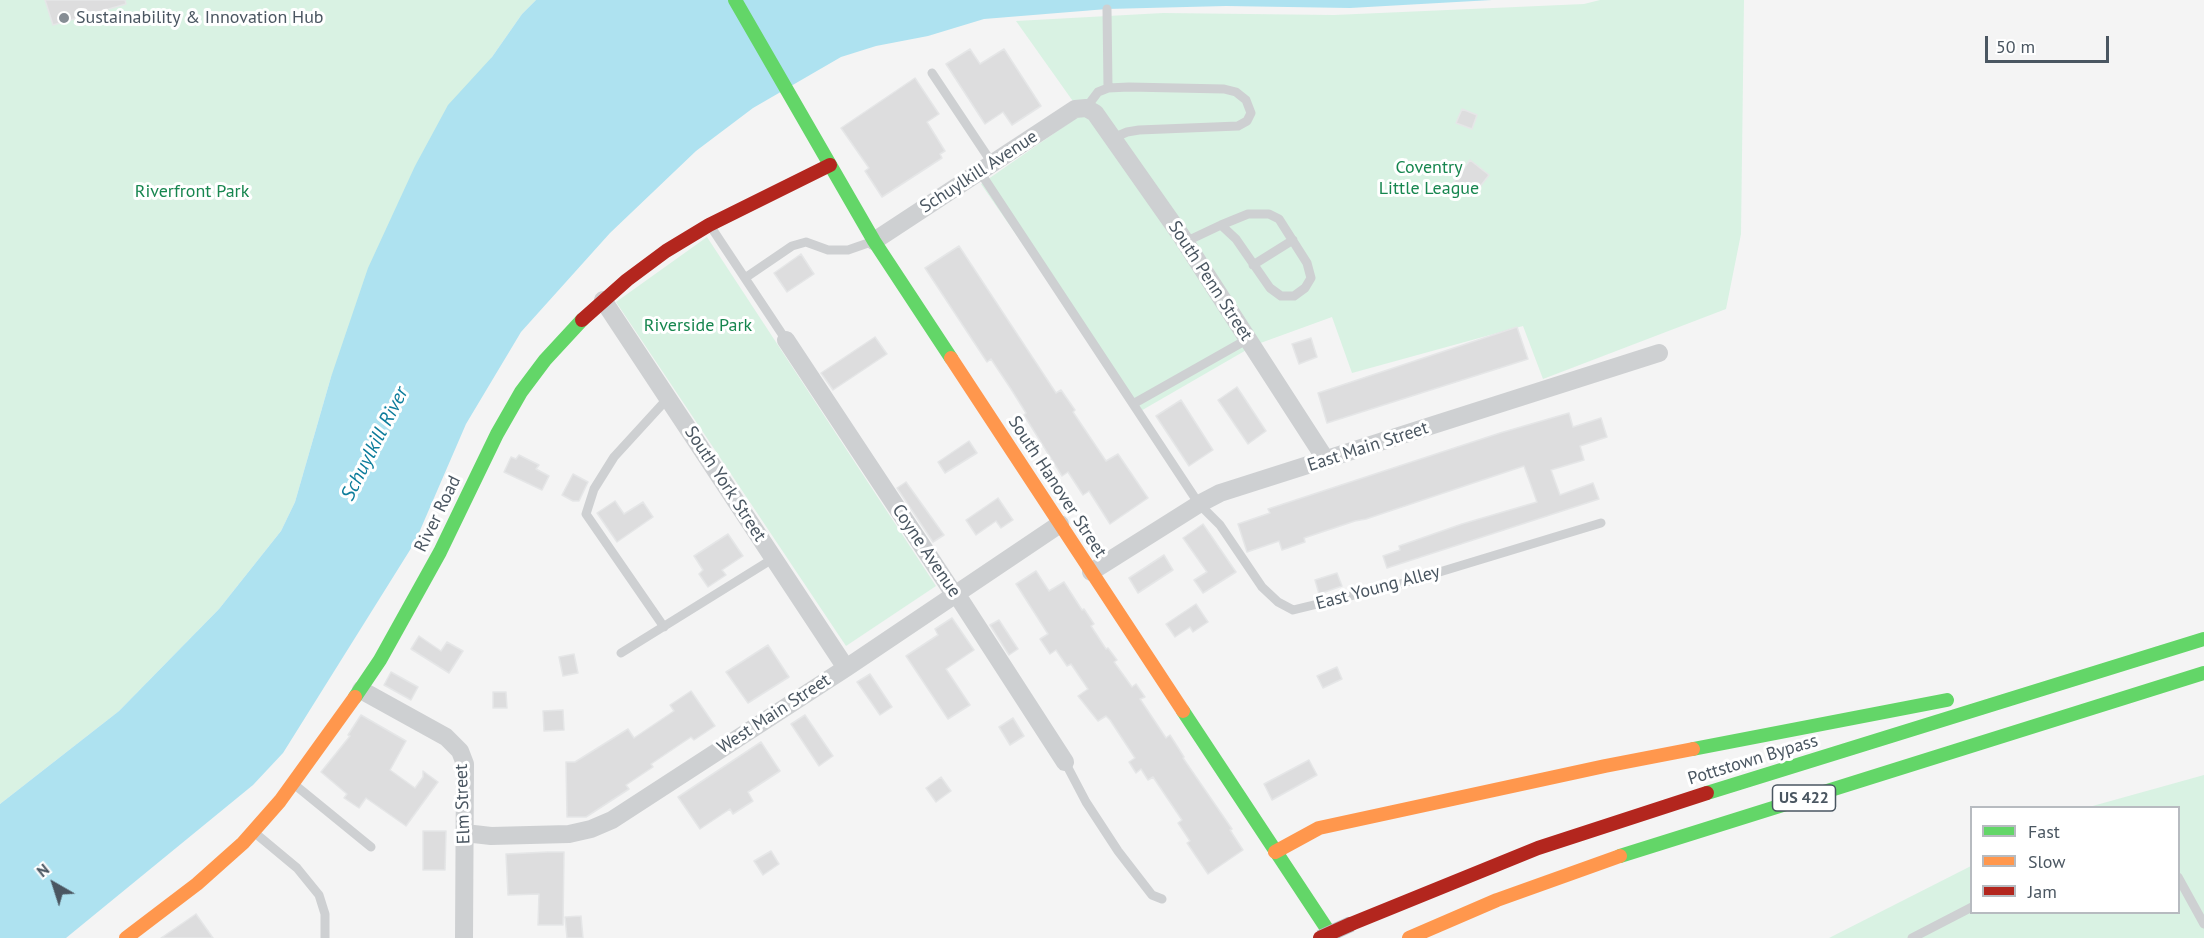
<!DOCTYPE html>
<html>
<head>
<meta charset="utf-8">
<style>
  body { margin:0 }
  #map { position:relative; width:2204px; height:938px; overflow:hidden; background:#f4f4f4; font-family:"PT Sans",sans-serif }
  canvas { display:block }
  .legend { position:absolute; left:1970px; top:806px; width:210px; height:108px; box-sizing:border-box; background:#fff; border:2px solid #b7bbc0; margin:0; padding:8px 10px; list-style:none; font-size:18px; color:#4a5661 }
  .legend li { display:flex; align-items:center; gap:12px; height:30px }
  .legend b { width:30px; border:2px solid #b7bbc0 }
  .north { position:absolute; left:24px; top:854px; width:60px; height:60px; -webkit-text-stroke:4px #fff; paint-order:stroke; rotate:321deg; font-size:16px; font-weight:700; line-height:24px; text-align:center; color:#4a5661 }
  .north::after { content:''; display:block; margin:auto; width:21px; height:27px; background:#4a5661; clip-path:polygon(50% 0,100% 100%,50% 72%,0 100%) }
  .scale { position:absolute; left:1985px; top:36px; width:124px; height:27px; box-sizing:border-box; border:3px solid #4a5661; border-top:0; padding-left:8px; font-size:18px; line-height:21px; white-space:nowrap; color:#4a5661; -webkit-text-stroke:4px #fff; paint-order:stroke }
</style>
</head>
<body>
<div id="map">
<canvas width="2204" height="938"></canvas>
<ul class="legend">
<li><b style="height:8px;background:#63d668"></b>Fast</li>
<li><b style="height:8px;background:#ff974d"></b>Slow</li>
<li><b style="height:8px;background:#b3261e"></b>Jam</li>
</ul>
<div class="north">N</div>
<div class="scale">50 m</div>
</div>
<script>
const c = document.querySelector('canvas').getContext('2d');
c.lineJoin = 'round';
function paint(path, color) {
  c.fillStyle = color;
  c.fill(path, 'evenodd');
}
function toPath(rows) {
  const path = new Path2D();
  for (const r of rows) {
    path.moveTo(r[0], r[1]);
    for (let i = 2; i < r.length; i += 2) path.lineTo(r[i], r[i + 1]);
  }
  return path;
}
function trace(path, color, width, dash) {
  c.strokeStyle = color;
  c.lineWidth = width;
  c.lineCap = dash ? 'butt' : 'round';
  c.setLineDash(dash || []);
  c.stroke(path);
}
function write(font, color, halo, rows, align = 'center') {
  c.font = font + ' "PT Sans",sans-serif';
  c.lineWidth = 6;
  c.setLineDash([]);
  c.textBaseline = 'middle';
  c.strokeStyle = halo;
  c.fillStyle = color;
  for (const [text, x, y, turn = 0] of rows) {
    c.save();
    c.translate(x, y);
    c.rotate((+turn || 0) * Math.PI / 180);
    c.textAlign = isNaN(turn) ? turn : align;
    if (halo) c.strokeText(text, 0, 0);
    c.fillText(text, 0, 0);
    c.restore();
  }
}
paint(toPath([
  [0,0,536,0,522,14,492,57,331,377,295,502,281,531,219,609,119,711,0,804],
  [1600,0,1744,0,1741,234,1726,309,1543,379,1523,326,1352,373,1332,317,1255,345,1139,412,981,184,1082,114,1016,21,1163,13,1334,15,1584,4],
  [707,237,936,586,846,646,616,302],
  [2204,775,2204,938,1829,938,1971,866,1972,912,2178,912,2178,808,2089,807]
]), '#d9f2e3');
paint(toPath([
  [536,0,1492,0,1350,8,1226,6,1107,9,984,19,928,36,876,46,841,57,753,108,696,151,610,233,521,332,466,424,415,542,283,753,253,785,66,938,0,938,0,804,119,711,219,609,281,531,295,502,331,377,368,268,415,166,448,105,492,57,522,14]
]), '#aee2f0');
const building = toPath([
  [45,0,125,0,126,4,53,25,45,0],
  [970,49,980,64,1004,49,1041,106,1012,125,1003,112,985,124,946,64,970,49],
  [915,78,939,114,927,122,945,151,940,154,942,158,882,197,865,171,869,168,841,128,915,78],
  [1462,109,1477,115,1472,129,1456,123,1462,109],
  [1470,160,1489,175,1472,197,1453,183,1470,160],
  [959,246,1056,393,1061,390,1075,410,1073,412,1106,461,1118,454,1148,498,1110,524,1089,491,1083,495,1068,472,1062,476,1024,415,1026,413,1011,389,991,359,987,362,925,268,959,246],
  [801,254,814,274,787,292,774,273,801,254],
  [1517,327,1528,359,1327,423,1318,393,1517,327],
  [875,337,887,354,833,390,821,373,875,337],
  [1311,338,1317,357,1299,364,1292,344,1311,338],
  [1237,387,1266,431,1248,444,1218,400,1237,387],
  [1181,400,1213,450,1189,466,1156,416,1181,400],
  [1569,413,1573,427,1601,418,1607,437,1580,446,1584,460,1551,470,1560,495,1593,483,1599,499,1387,568,1383,556,1400,550,1399,546,1462,524,1537,502,1524,466,1366,519,1355,521,1304,538,1305,542,1282,550,1279,541,1247,552,1238,524,1270,513,1268,509,1500,433,1569,413],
  [969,441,977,453,945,473,938,462,969,441],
  [519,455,539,465,536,469,549,476,542,490,504,472,511,457,516,459,519,455],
  [573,474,588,482,579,501,573,501,562,495,573,474],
  [906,482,944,535,933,542,897,488,906,482],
  [998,498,1013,520,1001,528,996,521,976,535,966,520,998,498],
  [615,501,624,514,643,502,653,517,617,542,597,513,615,501],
  [1203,524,1236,572,1203,593,1194,580,1207,572,1183,538,1203,524],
  [728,534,743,556,722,570,726,575,708,587,699,574,703,570,694,556,728,534],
  [1164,555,1173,570,1138,593,1129,578,1164,555],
  [1036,571,1049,591,1064,582,1082,610,1084,609,1094,624,1091,626,1106,649,1108,648,1117,660,1114,662,1132,687,1136,684,1145,697,1140,699,1166,738,1170,735,1184,757,1183,758,1232,829,1230,830,1243,850,1208,874,1187,843,1190,841,1178,823,1182,820,1153,777,1148,780,1141,769,1136,773,1129,762,1135,758,1110,720,1106,716,1098,721,1078,696,1088,689,1071,664,1067,666,1056,650,1050,654,1040,639,1048,634,1016,584,1036,571],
  [1337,573,1342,586,1319,594,1315,580,1337,573],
  [1196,604,1208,622,1193,632,1190,627,1175,637,1166,624,1196,604],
  [952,618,974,650,946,669,970,705,948,719,906,656,938,635,935,629,952,618],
  [999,620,1018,649,1009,655,990,625,999,620],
  [419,636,441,651,447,642,463,651,449,673,411,649,419,636],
  [768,645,789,677,748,703,726,672,768,645],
  [574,654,578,673,563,676,559,657,574,654],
  [1337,667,1342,679,1323,688,1317,676,1337,667],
  [391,672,418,687,411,700,384,685,391,672],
  [870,674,892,707,880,715,857,682,870,674],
  [691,691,715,726,694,740,691,737,651,764,653,767,626,785,629,789,586,817,567,817,566,762,575,762,628,729,634,738,674,711,670,705,691,691],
  [493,692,506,692,507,708,493,708,493,692],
  [563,710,564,730,544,731,543,711,563,710],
  [361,715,406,741,390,770,415,788,423,777,423,771,438,782,406,826,366,798,359,808,344,798,347,794,321,772,350,736,348,735,361,715],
  [805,715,833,756,819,766,791,724,805,715],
  [1013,718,1024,736,1010,745,999,727,1013,718],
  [761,742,780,771,748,792,753,801,733,814,730,809,700,829,678,797,761,742],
  [1309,760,1317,775,1272,800,1264,784,1309,760],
  [941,777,951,791,936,802,926,788,941,777],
  [423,831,446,831,445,870,423,870,423,831],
  [771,851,779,864,763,875,754,861,771,851],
  [548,852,564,852,563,925,538,925,539,894,508,895,506,854,548,852],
  [196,914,213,938,161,938,196,914],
  [581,916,583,938,567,938,565,917,581,916]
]);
paint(building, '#ddddde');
trace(building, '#e5e6e7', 1.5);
trace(toPath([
  [1107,9,1108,88],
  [932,73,992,163],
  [1086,108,1098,92,1108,88,1129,87,1224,89,1236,92,1246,100,1251,113,1247,121,1238,126,1139,130,1127,132,1113,138],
  [980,172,1199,504,1220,525,1262,587,1278,602,1293,610,1400,584,1601,523],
  [711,227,786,340],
  [1185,242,1221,225,1248,214,1269,214,1279,219,1307,263,1311,278,1305,288,1294,296,1281,296,1270,288,1236,239,1221,225],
  [1253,265,1293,240],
  [745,278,792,246,806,242,828,250,848,250,871,242],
  [1133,404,1248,339],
  [664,627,586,514,594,489,614,457,668,398],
  [621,653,774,558],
  [1065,762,1086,802,1118,851,1152,895,1162,899],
  [295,785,371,847],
  [255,833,297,868,319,895,325,914,325,938],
  [2178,877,2204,924],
  [1912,938,1972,907]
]), '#ced0d2', 9);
trace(toPath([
  [874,241,1075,109,1086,108,1095,113,1180,234,1326,460],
  [603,300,846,668],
  [786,340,952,591,959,598,1065,762],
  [1091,572,1199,504,1220,493,1659,353],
  [361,690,446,737,460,751,465,764,464,938],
  [465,833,491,836,569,834,591,829,612,820,846,668,1060,524]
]), '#ced0d2', 18);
trace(toPath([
  [735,0,874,241,951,358],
  [355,697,380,660,440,552,497,434,521,392,545,360,582,320],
  [1183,711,1333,938],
  [1693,749,1947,700],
  [1707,793,2204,639],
  [1620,856,2204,673]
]), '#63d668', 14);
trace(toPath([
  [951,358,1183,711],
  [1275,852,1319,828,1605,766,1693,749],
  [126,938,197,884,243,843,280,801,355,697],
  [1409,938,1497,900,1620,856]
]), '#ff974d', 14);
trace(toPath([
  [582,320,627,280,666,251,709,225,830,165],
  [1351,924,1538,848,1707,793]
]), '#b3261e', 14);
const jamBridge = toPath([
  [1320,938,1351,924]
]);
trace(jamBridge, '#b9bec3', 16, []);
trace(jamBridge, '#b3261e', 14);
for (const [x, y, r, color] of [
  [64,18,6,"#868d94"]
]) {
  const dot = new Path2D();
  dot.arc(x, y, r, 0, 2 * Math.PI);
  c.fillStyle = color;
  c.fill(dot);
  trace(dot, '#fff', 2);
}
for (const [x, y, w] of [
  [1804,798,63]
]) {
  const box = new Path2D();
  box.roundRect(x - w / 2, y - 13, w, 26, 4.5);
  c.fillStyle = '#fff';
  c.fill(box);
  trace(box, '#4a5661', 1.5);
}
write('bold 16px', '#4a5661', null, [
  ["US 422",1804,798]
]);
write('18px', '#4a5661', '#fff', [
  ["Sustainability & Innovation Hub",76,18]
], 'left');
write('18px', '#17864f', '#fff', [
  ["Coventry",1429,168],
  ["Little League",1429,189],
  ["Riverfront Park",192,192],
  ["Riverside Park",698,326]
]);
write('18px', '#4a5661', '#fff', [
  ["Schuylkill Avenue",979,172,-33],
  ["South Penn Street",1210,281,57],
  ["East Main Street",1368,447,-18],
  ["South York Street",725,484,57],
  ["South Hanover Street",1057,487,57],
  ["River Road",438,514,-64],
  ["Coyne Avenue",926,551,56],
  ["East Young Alley",1378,588,-15],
  ["West Main Street",774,714,-33],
  ["Pottstown Bypass",1753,760,-17],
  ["Elm Street",463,804,-92]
]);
write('italic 20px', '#0c7c9b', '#fff', [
  ["Schuylkill River",375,444,-63]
]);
</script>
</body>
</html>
